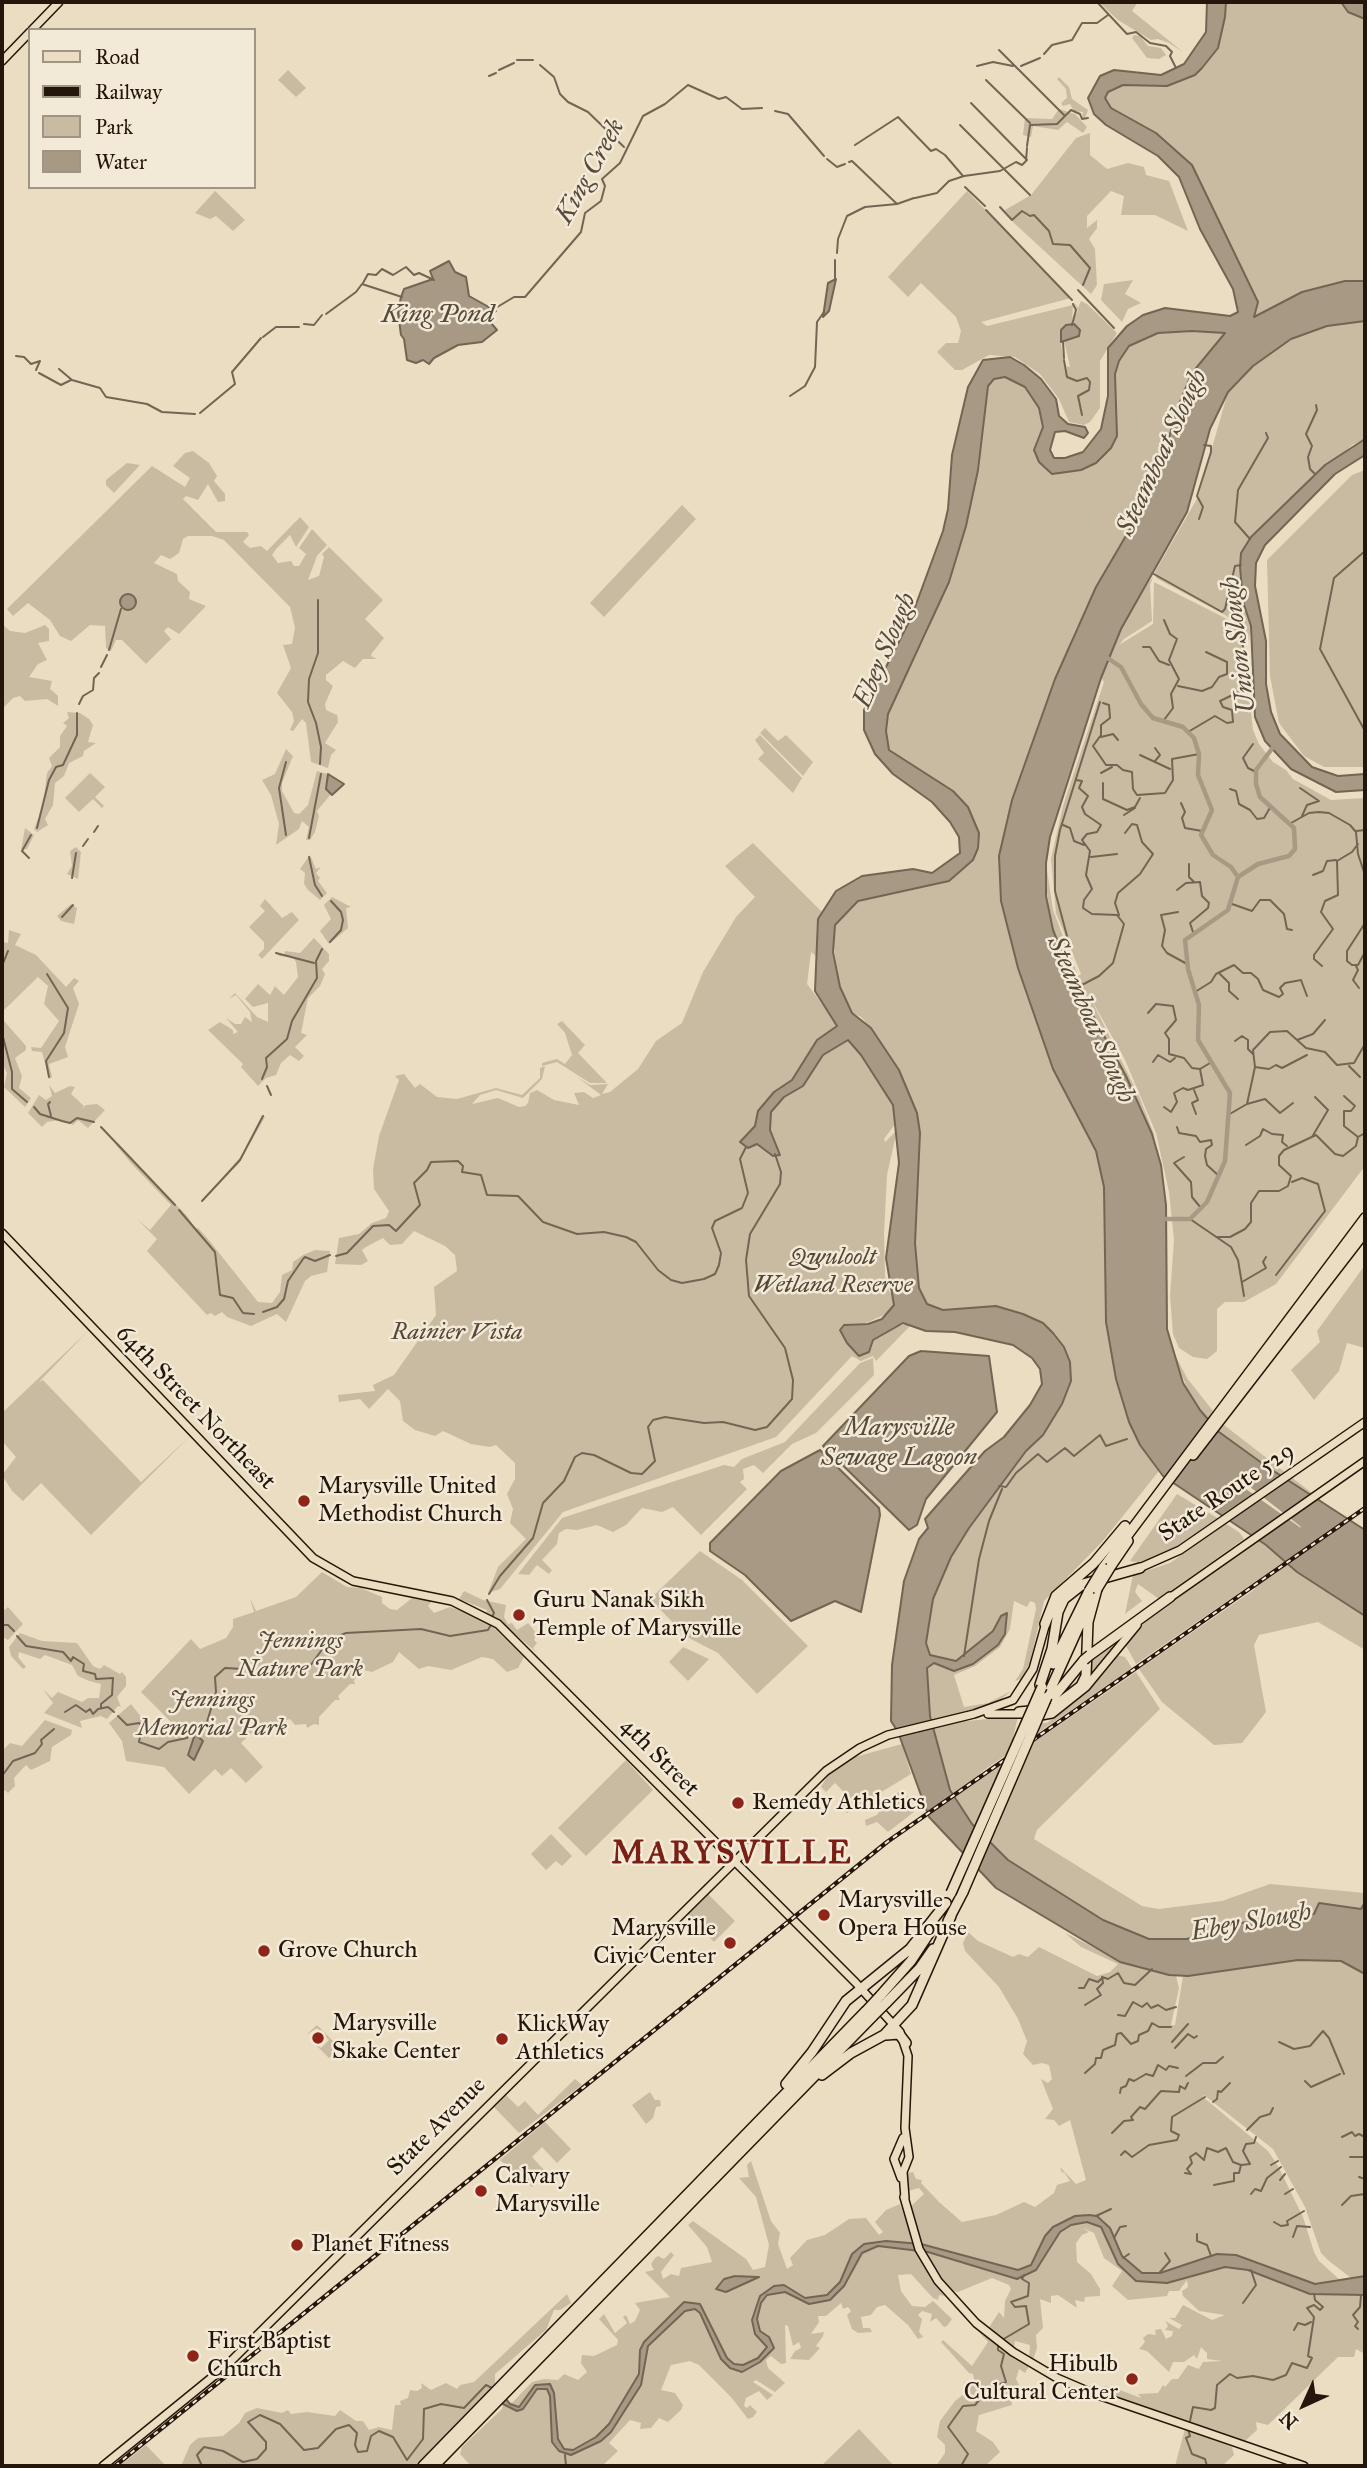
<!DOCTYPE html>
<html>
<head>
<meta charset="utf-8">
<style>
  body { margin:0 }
  #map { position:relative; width:1367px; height:2468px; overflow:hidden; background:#ebddc1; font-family:"IM FELL Great Primer",serif }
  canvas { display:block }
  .frame { position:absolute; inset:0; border:4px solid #24160a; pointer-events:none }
  .legend { position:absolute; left:28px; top:28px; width:228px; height:161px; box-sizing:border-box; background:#f2e9d7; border:2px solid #a09585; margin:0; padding:9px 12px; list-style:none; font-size:21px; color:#24160a }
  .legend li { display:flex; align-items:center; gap:14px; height:35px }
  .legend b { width:35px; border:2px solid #a09585 }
  .north { position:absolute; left:1269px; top:2370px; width:70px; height:70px; -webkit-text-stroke:5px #f2e9d7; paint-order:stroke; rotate:225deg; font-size:19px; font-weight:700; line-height:28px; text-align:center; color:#24160a }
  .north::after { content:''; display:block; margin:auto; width:24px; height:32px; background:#24160a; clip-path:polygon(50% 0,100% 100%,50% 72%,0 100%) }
</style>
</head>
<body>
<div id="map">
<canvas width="1367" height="2468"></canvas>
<div class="frame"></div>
<ul class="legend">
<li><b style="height:9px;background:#ebddc1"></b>Road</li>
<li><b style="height:9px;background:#24160a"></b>Railway</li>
<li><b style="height:19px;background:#c9bba2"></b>Park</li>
<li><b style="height:19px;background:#a79983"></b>Water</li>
</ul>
<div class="north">N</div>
</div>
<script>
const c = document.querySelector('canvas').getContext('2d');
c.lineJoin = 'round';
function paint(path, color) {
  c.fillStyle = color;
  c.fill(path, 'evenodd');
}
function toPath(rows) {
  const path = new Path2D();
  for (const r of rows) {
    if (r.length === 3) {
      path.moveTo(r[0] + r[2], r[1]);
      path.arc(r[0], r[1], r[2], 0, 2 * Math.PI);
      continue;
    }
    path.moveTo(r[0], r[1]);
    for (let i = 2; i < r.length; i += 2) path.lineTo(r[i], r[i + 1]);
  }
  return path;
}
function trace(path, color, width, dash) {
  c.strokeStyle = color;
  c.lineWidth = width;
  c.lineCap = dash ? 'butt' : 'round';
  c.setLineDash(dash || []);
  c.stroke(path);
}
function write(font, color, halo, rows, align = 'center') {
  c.font = font + ' "IM FELL Great Primer",serif';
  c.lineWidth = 5;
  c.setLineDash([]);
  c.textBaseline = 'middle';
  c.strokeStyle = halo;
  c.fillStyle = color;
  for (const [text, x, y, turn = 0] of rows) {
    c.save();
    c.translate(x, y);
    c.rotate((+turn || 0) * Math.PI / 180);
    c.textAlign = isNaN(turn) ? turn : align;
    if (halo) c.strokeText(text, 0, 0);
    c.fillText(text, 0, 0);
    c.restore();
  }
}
paint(toPath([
  [1099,2,1138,2,1132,11,1183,52,1169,43,1158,39,1151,40,1118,20],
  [1226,2,1341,2,1348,12,1365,19,1365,281,1345,281,1302,292,1253,318,1258,302,1192,165,1156,133,1111,108,1104,98,1108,92,1123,85,1167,86,1195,75,1206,63,1225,17],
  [1134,35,1140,36,1148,46,1161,48,1166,55,1159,59,1147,58,1132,38],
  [288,70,306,88,296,97,278,80],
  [1059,77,1069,87,1072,99,1088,110,1085,118,1082,118,1083,112,1074,111,1070,104,1063,106,1061,103,1067,98,1066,89,1057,79],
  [1059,109,1075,114,1087,127,1083,133,1067,122,1058,130,1033,126,1031,137,1023,135,1025,118,1052,119],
  [1090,133,1090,155,1107,169,1128,163,1144,167,1146,175,1169,181,1188,231,1155,215,1121,215,1124,196,1111,191,1087,216,1087,228,1097,220,1097,228,1089,239,1095,249,1097,285,1091,294,1014,223,1005,210,1031,195,1076,138],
  [215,191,245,220,233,231,216,216,210,219,195,213],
  [967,191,1071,298,981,322,987,326,1073,305,1072,324,1061,330,1060,337,1066,374,1067,366,1070,367,1064,340,1074,338,1074,318,1078,311,1074,302,1078,308,1081,301,1087,304,1117,333,1100,361,1100,408,1090,422,1084,425,1069,422,1059,399,1040,374,1015,357,989,355,962,370,955,370,937,352,946,343,958,343,961,331,956,317,921,283,908,297,888,277],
  [1133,280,1125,294,1141,303,1128,309,1122,322,1101,300,1104,284],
  [1365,321,1365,439,1352,445,1251,537,1241,553,1240,585,1251,626,1249,641,1243,628,1225,615,1156,578,1155,572,1198,497,1228,392,1253,366,1291,339,1327,326],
  [1192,331,1224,332,1225,336,1192,373,1176,411,1158,481,1096,587,1074,633,1027,761,999,856,1001,901,1018,968,1053,1069,1096,1151,1104,1187,1106,1322,1116,1378,1129,1422,1159,1471,1102,1542,1044,1601,1030,1663,1021,1679,1015,1681,1023,1669,1036,1609,1035,1603,1030,1601,1027,1607,1014,1601,1010,1629,1000,1647,975,1666,954,1675,964,1707,988,1703,1011,1691,999,1701,964,1712,967,1721,1018,1716,1013,1738,1020,1741,1029,1723,1047,1723,1088,1692,1117,1655,1125,1657,1132,1668,980,1773,982,1778,1136,1672,1160,1709,1037,1830,1034,1839,1142,1906,1159,1909,1222,1901,1270,1884,1365,1893,1365,1919,1204,1944,1143,1940,1098,1919,997,1855,965,1818,946,1781,936,1746,929,1704,927,1668,930,1656,926,1643,933,1599,951,1557,969,1528,1026,1451,1043,1435,1062,1404,1071,1381,1070,1362,1064,1347,1053,1333,1043,1323,1023,1314,996,1306,943,1310,927,1304,919,1288,915,1243,920,1133,917,1113,899,1070,871,1028,861,1017,852,1013,840,987,832,935,835,925,858,901,949,881,973,860,953,791,889,750,886,731,888,714,927,633,966,526,978,470,988,386,994,379,1005,377,1025,387,1039,408,1043,427,1034,450,1037,456,1052,474,1081,470,1096,463,1111,448,1117,436,1115,374,1119,361,1129,346,1158,333],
  [193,451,209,463,217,476,214,481,225,494,225,501,218,502,208,484,198,500,186,496,183,499,216,532,247,532,249,535,243,542,250,548,261,546,267,551,300,517,309,527,296,547,290,535,276,549,272,555,278,563,291,561,294,566,299,566,306,554,299,548,312,529,327,545,317,556,308,580,319,576,324,557,322,554,329,547,383,600,365,619,384,638,372,653,371,656,377,659,363,659,355,668,343,661,326,675,326,680,333,686,325,704,326,710,337,715,338,722,325,743,336,750,331,755,328,768,311,762,306,723,302,719,293,731,290,730,294,721,292,712,277,693,291,668,283,645,292,644,295,628,290,607,224,540,212,536,188,536,183,539,179,553,170,559,161,555,154,563,177,574,178,581,190,592,189,599,206,606,179,634,168,627,164,631,171,639,146,664,122,640,116,640,111,651,106,648,105,626,90,625,71,641,60,636,50,620,28,603,13,616,7,609,152,466,185,487,190,478,173,466,185,453],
  [127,463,140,465,114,493,106,485,106,480],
  [1365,470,1365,767,1324,767,1304,756,1279,723,1270,676,1267,560,1352,475],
  [682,505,696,519,604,617,590,603],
  [1153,577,1150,585,1152,621,1124,639,1119,645,1153,624,1154,582,1225,618,1242,631,1253,730,1259,744,1273,762,1286,770,1293,779,1331,800,1365,798,1365,1166,1276,1284,1244,1302,1225,1302,1217,1309,1217,1351,1207,1359,1193,1357,1179,1348,1173,1334,1170,1296,1174,1240,1169,1192,1156,1133,1125,1060,1089,995,1139,1096,1154,1134,1156,1146,1142,1108,1073,979,1053,930,1045,881,1046,863,1053,910,1078,976,1081,974,1056,913,1051,859,1063,806,1104,682,1101,678,1121,629,1141,592],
  [2,624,10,631,25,633,45,625,49,629,49,641,38,643,47,660,38,664,29,677,52,681,50,689,58,696,58,706,47,699,25,701,20,696,13,698,2,709],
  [67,712,80,713,89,719,93,725,88,742,96,743,84,751,83,756,69,763,64,776,55,783,53,805,45,819,48,825,37,832,34,829,43,806,47,773,52,766,49,758,60,747,60,736,67,726,63,723,69,718],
  [765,728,778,741,786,735,813,762,803,776,760,733],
  [760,735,802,778,793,793,758,759,764,753,755,740],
  [286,749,293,756,282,783,282,791,294,813,299,814,308,805,317,771,328,774,326,789,331,794,317,811,319,816,315,832,310,840,306,840,309,827,302,821,299,829,276,845,279,824,271,795,262,780,275,774],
  [90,773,105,787,95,797,104,806,102,808,93,799,79,812,65,798],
  [25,828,34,835,27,849,21,850],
  [753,843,823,913,817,957,811,952,807,984,861,1055,893,1105,896,1123,884,1139,885,1142,897,1130,887,1175,884,1234,885,1276,889,1291,895,1300,893,1311,866,1323,845,1324,842,1330,866,1352,872,1347,873,1338,901,1325,911,1325,876,1361,873,1356,861,1361,852,1356,776,1437,563,1512,500,1589,488,1593,498,1567,526,1539,510,1523,513,1509,507,1494,515,1479,515,1463,496,1445,490,1447,471,1444,443,1431,435,1436,415,1430,403,1421,400,1401,388,1389,369,1409,360,1399,339,1402,338,1395,375,1391,373,1385,394,1375,436,1315,434,1287,457,1271,455,1255,445,1246,414,1231,402,1244,390,1245,383,1238,366,1247,362,1250,368,1261,361,1265,335,1264,339,1238,359,1234,372,1223,386,1218,389,1211,374,1189,373,1169,379,1136,399,1080,395,1076,404,1074,415,1088,420,1084,437,1097,457,1099,496,1088,522,1095,540,1078,540,1068,545,1066,542,1079,523,1098,496,1090,480,1095,472,1104,498,1098,519,1107,525,1106,528,1103,530,1093,537,1090,554,1100,579,1105,574,1093,584,1092,593,1098,601,1095,577,1077,590,1085,608,1084,602,1094,610,1092,638,1069,656,1041,682,1023,703,972,736,917,755,897,725,866],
  [76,847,81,852,78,879,67,874,72,866,70,851],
  [310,855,316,869,321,867,316,873,320,878,318,881,327,893,320,900,308,890,304,884,305,873,300,869],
  [332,897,351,907,346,908,348,928,329,944,320,931,331,919,324,905],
  [265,899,282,918,292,912,299,920,262,959,258,955,264,949,264,942,249,927,265,911,260,906],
  [71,904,77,908,74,924,61,921,57,916],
  [9,930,21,934,15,945,36,955,66,987,74,978,79,981,73,988,79,1004,65,1047,68,1057,49,1064,52,1077,49,1079,42,1052,32,1051,31,1047,41,1048,59,1021,44,1004,48,986,38,977,2,1012,4,1021,26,1046,26,1050,15,1058,22,1076,19,1088,31,1098,25,1107,4,1087,7,1073,2,1063,2,942,8,943],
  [314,938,329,954,329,961,322,969,325,974,320,986,308,998,301,1033,307,1035,295,1047,304,1056,299,1061,290,1055,281,1063,276,1075,266,1078,258,1086,241,1067,243,1064,208,1030,220,1022,233,1030,233,1034,238,1032,226,1018,235,1024,241,1024,245,1017,252,1022,250,1012,236,995,229,999,235,993,257,1017,268,1022,268,1003,253,1007,245,999,258,984,270,995,275,986,284,995,298,977,296,962,293,957,279,956,276,953,284,956,285,951,300,953],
  [562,1021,585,1045,578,1053,607,1083,590,1083,557,1062,542,1066,542,1063,557,1059,565,1064,572,1055,565,1033,557,1024],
  [49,1085,55,1093,70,1086,75,1087,71,1094,84,1106,81,1110,86,1105,97,1104,105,1110,88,1128,78,1120,73,1125,59,1120,47,1122,42,1127,28,1113,39,1095,46,1100,52,1096],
  [262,1115,265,1117,239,1163,202,1202,247,1149],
  [118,1143,187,1216,196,1229,198,1228,208,1239,258,1302,272,1303,280,1292,282,1275,292,1270,293,1262,303,1255,315,1250,330,1251,327,1272,311,1276,305,1281,286,1322,277,1314,251,1326,227,1317,222,1312,215,1316,211,1313,207,1315,147,1251,157,1239,137,1219,150,1230,171,1205,131,1163,116,1145],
  [1365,1265,1365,1348,1347,1343,1339,1371,1314,1400,1291,1370,1320,1342,1317,1331],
  [88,1331,39,1382,43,1380,141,1482,190,1436,91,1535,41,1483,23,1501,12,1491,2,1475,16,1457,2,1441,2,1413],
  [1170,1345,1187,1378,1224,1425,1330,1507,1266,1466,1219,1432,1191,1398],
  [873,1358,874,1375,816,1433,792,1444,763,1473,754,1465,743,1469,744,1479,740,1482,747,1489,701,1535,673,1507,662,1512,642,1508,626,1525,613,1532,597,1525,577,1530,566,1529,559,1533,557,1544,542,1560,552,1570,549,1574,537,1565,529,1575,518,1574,562,1518,724,1465,734,1467,742,1459,785,1442,860,1363],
  [1177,1494,1219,1519,1240,1533,1244,1539,1159,1599,1138,1584,1135,1592,1142,1601,1125,1614,1133,1575,1170,1563,1221,1527,1215,1520,1168,1552,1140,1563,1130,1561],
  [1257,1539,1297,1572,1365,1616,1365,1650,1318,1622,1259,1635,1254,1645,1266,1712,1242,1743,1214,1745,1162,1702,1139,1669,1255,1589,1252,1584,1136,1664,1125,1644,1145,1622],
  [700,1551,742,1580,808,1646,757,1694,718,1653,687,1637,650,1599],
  [322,1572,347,1587,361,1588,382,1597,382,1603,390,1609,397,1610,412,1598,432,1601,428,1606,434,1613,450,1607,486,1620,487,1610,459,1599,464,1591,483,1600,506,1605,504,1617,508,1624,512,1623,517,1630,528,1623,537,1634,534,1640,537,1643,533,1648,536,1652,496,1618,494,1628,524,1657,518,1668,507,1672,493,1659,482,1657,451,1670,428,1666,419,1669,399,1652,393,1662,372,1672,364,1670,354,1680,355,1684,350,1684,338,1696,340,1700,335,1700,319,1717,319,1725,314,1724,307,1728,306,1724,295,1725,290,1719,268,1726,260,1725,241,1743,263,1767,246,1783,231,1768,222,1776,215,1769,189,1794,164,1767,126,1761,122,1741,109,1723,131,1704,148,1726,165,1724,172,1734,175,1732,176,1727,141,1692,191,1639,200,1649,226,1638,233,1627,233,1619,254,1612,250,1598,256,1611,296,1597],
  [8,1607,23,1624,8,1640,2,1637,2,1612],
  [20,1633,42,1641,77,1643,93,1666,100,1669,104,1665,120,1674,122,1672,126,1677,126,1686,117,1697,121,1707,118,1706,107,1719,101,1716,80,1721,82,1728,44,1713,53,1703,43,1689,52,1698,58,1692,82,1702,88,1698,99,1698,101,1684,89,1681,78,1676,72,1665,45,1655,40,1659,19,1652,18,1657,26,1667,23,1669,11,1656,9,1647],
  [1123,1635,1113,1650,1091,1677,1091,1660],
  [683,1647,709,1659,688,1681,669,1662],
  [45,1720,72,1730,71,1735,52,1747,50,1761,31,1770,26,1765,14,1778,15,1786,8,1793,5,1790,2,1792,2,1751,10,1743,22,1746],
  [902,1744,911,1774,847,1813,839,1805,848,1796,835,1783,826,1792,821,1787,828,1775,855,1757],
  [626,1760,653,1790,586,1856,558,1828],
  [902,1790,906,1797,910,1796,914,1812,888,1832,877,1822,866,1826,865,1820,877,1815,888,1799],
  [551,1834,572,1856,562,1866,556,1861,546,1870,531,1854],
  [707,1893,735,1921,714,1942,687,1914],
  [968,1932,978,1941,1013,1957,1019,1954,1028,1957,1039,1947,1097,1976,1110,1972,1118,1964,1081,1947,1065,1933,1095,1948,1365,1945,1365,2276,1351,2278,1329,2261,1321,2253,1305,2207,1273,2149,1204,2095,1203,2097,1268,2151,1278,2166,1303,2217,1314,2252,1319,2261,1339,2279,1315,2284,1236,2255,1217,2254,1160,2273,1142,2273,1122,2256,1110,2228,1102,2219,1089,2215,1045,2236,1031,2265,1018,2270,921,2244,910,2207,924,2194,919,2188,908,2191,908,2173,913,2172,916,2179,922,2180,921,2183,939,2202,962,2222,996,2215,1024,2202,1035,2207,1054,2193,1057,2185,1070,2181,1064,2172,1062,2173,1060,2167,1076,2184,1086,2180,1070,2120,1059,2126,1054,2120,1045,2119,1053,2109,1041,2079,1048,2083,1052,2079,1049,2065,1042,2063,1033,2065,1023,2054,1027,2041,1018,2019,999,1987,965,1951,963,1943],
  [1176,1976,1183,1976,1175,2025,1171,2025,1179,1988],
  [317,2025,340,2048,329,2058,314,2043,321,2048,329,2040,317,2028,306,2035],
  [575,2079,582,2085,519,2133,492,2105,504,2093,518,2107,525,2101,538,2115],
  [650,2092,655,2100,660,2100,661,2106,656,2107,653,2118,646,2124,632,2105],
  [545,2122,571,2149,557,2163,542,2147,532,2157,547,2173,532,2187,500,2160],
  [751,2161,771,2221,780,2233,778,2244,787,2269,793,2265,790,2258,807,2240,825,2235,849,2219,866,2218,879,2235,883,2232,875,2222,886,2210,900,2204,920,2259,944,2296,939,2295,938,2300,933,2298,911,2274,898,2275,901,2291,912,2306,925,2307,933,2301,952,2319,947,2326,944,2327,936,2318,930,2322,932,2314,922,2311,918,2315,922,2319,919,2332,923,2337,918,2339,908,2325,885,2305,877,2307,871,2315,861,2317,863,2328,870,2328,872,2332,858,2333,852,2329,847,2315,851,2311,848,2307,843,2309,841,2303,826,2316,818,2316,819,2322,811,2334,824,2332,823,2336,816,2346,820,2348,809,2360,790,2359,795,2351,801,2348,799,2342,793,2346,788,2326,785,2325,786,2363,781,2364,771,2356,766,2360,768,2368,785,2383,775,2392,756,2380,753,2382,773,2395,767,2400,759,2391,746,2398,744,2406,747,2408,750,2405,757,2412,753,2417,748,2419,731,2397,699,2365,690,2361,671,2365,661,2390,675,2393,683,2405,681,2410,668,2422,659,2418,651,2428,640,2429,641,2423,630,2420,609,2443,618,2451,602,2466,471,2466,460,2454,462,2447,502,2409,503,2405,513,2402,532,2382,544,2379,558,2380,564,2374,578,2380,587,2372,581,2363,582,2355,594,2356,617,2345,618,2340,599,2319,604,2314,615,2333,627,2323,623,2317,626,2315,630,2324,635,2321,640,2310,635,2303,670,2297,645,2272,654,2270,651,2264,655,2258,658,2256,664,2259,671,2252,674,2255,661,2272,663,2279,671,2274,679,2276,681,2268,712,2262,707,2247,688,2225,693,2221,746,2259,753,2270,765,2267,769,2245,756,2197,739,2178,749,2177,747,2165],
  [1087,2222,1101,2227,1118,2264,1136,2281,1167,2283,1225,2267,1248,2270,1310,2294,1365,2295,1365,2354,1356,2349,1354,2357,1338,2357,1268,2425,1256,2422,1257,2430,1245,2441,1112,2395,1112,2391,1103,2389,1104,2386,1117,2389,1141,2398,1138,2394,1158,2393,1163,2385,1165,2387,1172,2379,1178,2379,1188,2365,1199,2369,1203,2362,1222,2361,1207,2359,1207,2353,1201,2347,1197,2359,1194,2355,1184,2362,1173,2362,1169,2372,1147,2351,1139,2349,1145,2342,1143,2338,1148,2334,1156,2335,1155,2330,1161,2329,1166,2339,1172,2336,1173,2331,1165,2330,1168,2326,1165,2321,1179,2329,1182,2325,1169,2318,1175,2318,1183,2305,1212,2320,1225,2315,1199,2311,1183,2296,1182,2291,1188,2287,1187,2280,1179,2291,1169,2291,1167,2296,1128,2300,1112,2286,1122,2271,1104,2258,1094,2233,1083,2228,1089,2232,1082,2235,1076,2243,1077,2262,1091,2274,1100,2289,1100,2296,1085,2297,1084,2302,1075,2300,1077,2308,1058,2295,1051,2296,1051,2303,1040,2299,1043,2328,1036,2335,1037,2348,1033,2360,1029,2358,1030,2345,1015,2341,1014,2348,988,2329,999,2312,1004,2318,1005,2301,1011,2289,1009,2285,992,2278,958,2292,948,2290,924,2251,1007,2276,1044,2259,1060,2232,1071,2225],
  [567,2294,571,2303,560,2310,554,2310,546,2330,495,2374,495,2397,489,2392,486,2393,416,2466,181,2466,190,2445,198,2438,223,2436,239,2423,245,2413,257,2408,282,2413,288,2410,291,2414,307,2412,335,2416,340,2410,356,2421,363,2421,369,2430,379,2427,392,2430,395,2405,401,2405,400,2401,408,2398,410,2390,417,2391,422,2388,421,2383,431,2390,446,2383,457,2389,460,2385,474,2382],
  [978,2331,1029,2366,1025,2373,1019,2369,1016,2379,1020,2387,1011,2394,1012,2405,979,2415,976,2431,993,2442,1000,2452,985,2466,936,2466,945,2453,945,2445,937,2437,940,2421,955,2401,968,2391,964,2382,975,2384,973,2374,969,2373,941,2342,943,2340,972,2366,988,2342],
  [859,2429,894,2466,821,2466],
  [1185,2429,1232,2447,1234,2455,1222,2466,1175,2466],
  [146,2445,166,2466,119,2466,122,2464]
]), '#c9bba2');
const water = toPath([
  [1207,2,1226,2,1225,17,1218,48,1202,68,1195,75,1167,86,1123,85,1108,92,1105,98,1111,108,1156,133,1192,165,1258,302,1254,317,1302,292,1345,281,1365,281,1365,321,1327,326,1291,339,1253,366,1228,392,1210,429,1187,512,1121,629,1101,678,1050,837,1046,863,1046,896,1053,930,1073,979,1126,1076,1152,1134,1161,1165,1166,1205,1167,1329,1183,1383,1200,1410,1219,1432,1266,1466,1365,1530,1365,1616,1297,1572,1266,1545,1163,1476,1140,1445,1129,1422,1116,1379,1106,1322,1104,1187,1096,1151,1053,1069,1018,968,1001,901,999,856,1012,800,1055,679,1096,587,1158,481,1176,411,1192,373,1225,333,1192,331,1158,333,1129,346,1119,361,1115,374,1117,436,1111,448,1096,463,1081,470,1052,474,1039,462,1034,450,1043,427,1039,408,1025,387,1005,377,994,379,988,386,978,470,966,526,949,582,888,714,886,731,889,750,953,791,968,807,979,833,978,848,973,860,949,881,858,901,835,925,833,952,840,987,852,1013,871,1028,899,1070,917,1113,920,1133,915,1243,919,1288,927,1304,943,1310,996,1306,1023,1314,1043,1323,1053,1333,1064,1347,1070,1362,1071,1381,1062,1404,1043,1435,1026,1451,969,1528,951,1557,933,1599,926,1643,930,1655,956,1661,993,1631,1001,1616,1007,1613,1005,1634,998,1645,973,1664,954,1671,934,1663,927,1668,930,1716,950,1790,972,1824,1008,1860,1103,1920,1149,1939,1187,1939,1240,1923,1314,1914,1319,1903,1361,1909,1365,1902,1365,1974,1341,1961,1298,1960,1188,1976,1169,1975,1120,1962,996,1888,929,1817,898,1732,891,1721,892,1665,904,1581,919,1539,928,1528,925,1519,985,1451,1004,1437,1030,1405,1042,1384,1040,1369,1032,1358,1013,1345,955,1332,926,1331,903,1323,873,1340,869,1352,859,1356,847,1343,840,1330,844,1325,868,1324,882,1319,894,1305,886,1258,899,1163,893,1105,861,1055,848,1040,823,1055,803,1086,784,1097,771,1112,770,1130,780,1155,773,1156,757,1144,748,1148,740,1142,755,1126,758,1111,774,1092,792,1080,817,1040,837,1026,815,991,818,919,836,891,862,876,913,869,932,873,960,853,959,837,950,822,932,802,893,774,875,754,864,730,864,710,911,618,943,531,948,509,952,455,968,387,983,360,1010,357,1024,365,1041,379,1056,399,1059,416,1068,424,1085,427,1088,433,1084,438,1065,431,1055,432,1050,450,1054,458,1065,458,1083,452,1101,429,1108,396,1108,348,1127,326,1143,315,1165,308,1230,316,1238,312,1233,289,1200,229,1179,177,1158,156,1106,125,1094,114,1088,98,1100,76,1114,70,1161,75,1184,64,1206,32,1207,2],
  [1341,2,1362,2,1365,5,1365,19,1348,12,1341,2],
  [449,261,455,272,466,277,469,296,496,311,491,314,481,312,477,320,491,323,497,330,482,342,458,345,434,358,429,364,423,360,416,363,407,360,404,339,401,335,398,313,401,297,404,289,433,279,430,271,449,261],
  [836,279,829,311,823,317,828,283,836,279],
  [1074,324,1080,330,1079,336,1061,342,1061,330,1066,325,1074,324],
  [1365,439,1365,455,1335,474,1265,545,1256,563,1255,586,1266,641,1266,684,1271,712,1280,734,1312,767,1338,776,1365,774,1365,790,1336,792,1291,769,1265,741,1255,717,1251,626,1243,602,1240,567,1241,553,1251,537,1325,465,1365,439],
  [128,602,8],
  [328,774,344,784,332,795,326,789,328,774],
  [921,1351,989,1356,997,1412,926,1499,917,1525,909,1530,823,1446,909,1356,921,1351],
  [820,1450,879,1508,880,1515,861,1612,835,1601,791,1621,745,1575,710,1551,710,1543,781,1471,820,1450],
  [195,1734,203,1741,194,1760,188,1755,195,1734],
  [1089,2215,1097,2216,1110,2228,1122,2256,1142,2273,1160,2273,1217,2254,1236,2255,1315,2284,1365,2276,1365,2295,1310,2294,1248,2270,1225,2267,1167,2283,1136,2281,1118,2264,1101,2227,1087,2222,1071,2225,1060,2232,1036,2270,1017,2279,928,2252,878,2246,862,2253,844,2286,830,2300,809,2304,785,2292,767,2295,761,2303,757,2319,760,2331,769,2337,774,2348,760,2362,742,2372,730,2368,721,2359,700,2313,695,2309,685,2311,648,2346,641,2385,611,2432,601,2441,571,2455,559,2451,552,2442,550,2396,547,2389,537,2389,523,2409,517,2411,501,2403,501,2393,510,2404,519,2407,535,2385,550,2384,554,2393,558,2439,564,2449,573,2450,596,2437,609,2424,639,2374,640,2350,644,2342,684,2302,700,2304,727,2358,734,2364,743,2365,758,2358,767,2347,755,2334,752,2320,760,2296,774,2286,784,2285,805,2298,827,2295,840,2282,852,2254,864,2244,886,2241,921,2244,1018,2270,1031,2265,1045,2236,1053,2227,1075,2216,1089,2215],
  [735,2276,757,2277,759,2277,726,2292,716,2289,724,2279,735,2276]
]);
paint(water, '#a79983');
trace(water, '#736553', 2);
paint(toPath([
  [1245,1483,1300,1526,1301,1528,1243,1487]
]), '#ebddc1');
trace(toPath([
  [1097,2,1127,34,1136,32,1150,43,1166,46,1172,52,1170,56,1176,68],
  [999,50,1064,115],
  [1044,54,1052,45,1072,40,1082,23,1097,23,1108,15],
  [517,60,533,60],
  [540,65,554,77,560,94,568,102,588,112,624,147],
  [977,66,993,62,1013,66],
  [1021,66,1040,58],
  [499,70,514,63],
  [489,76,496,73],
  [986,80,1030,123],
  [971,103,1027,160],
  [775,111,788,114,824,156],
  [960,125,1030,195],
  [855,145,898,117,931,151,936,149,945,155,963,176],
  [1027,146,1030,125,1057,124,1071,110,1080,114,1082,119,1088,118],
  [827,159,837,167,845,164],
  [849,162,852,161,897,204,914,198],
  [965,187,985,206],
  [915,198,937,193,949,181,964,176,1000,171,1016,162,1022,165,1026,161,1027,148],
  [1000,207,1012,220,1022,211,1030,216,1034,215,1049,231,1053,244,1070,245,1090,268,1083,285],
  [986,210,1072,300],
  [837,253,838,239,847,216,865,207,897,204],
  [835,260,835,280],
  [363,283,368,274,376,275,382,269,393,275,406,267,414,275,419,273,434,280],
  [1078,290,1114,328],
  [494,309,514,297,525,297,581,232,585,213,601,201,605,186,602,179,620,163,643,116,665,104,688,85,719,99,726,97,742,109,762,108],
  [326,314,356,292,362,284,402,297],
  [304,324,314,325,322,315],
  [1072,325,1076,310,1073,304],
  [263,337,276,327,299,327],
  [1063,341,1064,358],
  [16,356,24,357,31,364,40,361,36,370],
  [1064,360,1067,377,1077,381,1087,378,1090,382,1089,390,1078,396,1082,415],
  [59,369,72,380,100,388,106,397,147,404,162,412,195,414],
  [39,373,61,385,71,380],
  [790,396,805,386,815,367,817,322,824,312],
  [200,413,235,384,232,372,261,338],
  [1315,474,1310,469,1308,457,1312,446,1306,434,1317,410,1316,405],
  [1199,519,1203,507,1197,496,1211,452,1211,446,1204,445],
  [1250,539,1235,522,1238,490,1268,438,1266,433],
  [1365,551,1334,578,1320,649,1365,731],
  [1152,573,1222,612,1225,609,1235,566,1241,565],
  [318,600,318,653,309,679,308,702,316,723,321,747,320,764],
  [1164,620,1170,634,1177,639,1169,660,1179,679,1171,694,1173,708,1164,720],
  [1143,647,1150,647,1159,661,1169,665],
  [109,650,121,609],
  [101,667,107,655],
  [1178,686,1202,691,1212,687,1219,677,1227,674,1227,662,1206,652],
  [1103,703,1109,705,1110,718,1101,725,1101,735,1093,746,1106,765,1117,765,1123,770,1132,772,1133,789,1137,795,1165,793,1173,780,1172,759,1199,754],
  [79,704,83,696,93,690,94,678,99,673],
  [1188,732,1215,716,1227,723,1233,722,1232,710,1223,707,1220,701,1243,690,1244,654,1241,633,1229,623],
  [1101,737,1113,734,1118,740],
  [1253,744,1243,758,1248,768,1256,772],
  [1155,748,1160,755,1155,761],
  [1140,755,1170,769],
  [1101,773,1112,767],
  [1076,780,1082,781,1079,788,1088,796,1082,807,1085,814,1101,825,1097,832,1087,834,1082,840,1090,851,1086,875,1092,889,1084,900,1083,908,1092,914,1117,915,1124,924,1113,963,1099,976,1078,987],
  [1103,783,1103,799,1127,810,1135,807,1140,798],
  [1300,788,1319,801,1307,805,1302,816],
  [1230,789,1236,791,1239,804,1250,810,1257,819,1264,818,1271,806],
  [1181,803,1185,812,1182,818,1185,828,1202,831],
  [1124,815,1135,808],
  [1291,823,1309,813,1319,812,1329,813,1350,825,1356,832,1358,854,1365,875],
  [1063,825,1070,828,1074,841,1084,845],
  [37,828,49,780,56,767,63,765,77,735,77,713],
  [1356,831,1365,830],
  [94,832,98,826],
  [286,835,279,788,286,762],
  [309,838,321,774],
  [83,846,88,839],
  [309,857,315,885,322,896],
  [1091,857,1117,854],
  [29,858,22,851,31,835],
  [1189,864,1189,877,1194,882],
  [1313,875,1323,871,1327,861,1336,860],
  [72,878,76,853],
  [1177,890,1186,883,1200,882,1202,896,1209,903,1208,908,1190,923,1193,932],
  [1232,904,1252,911,1260,900,1270,900,1284,914,1287,929,1292,930],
  [1178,912,1161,915,1165,930,1162,946,1167,953,1187,964],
  [1119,915,1115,903,1118,893,1140,874,1153,854,1142,842,1137,825,1132,824,1125,833],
  [62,917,73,905],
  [1365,923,1347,951,1347,961,1352,965,1358,965,1365,952],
  [1067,936,1055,891,1055,856,1060,830,1100,702],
  [330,942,341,930,343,920,341,912,331,901],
  [276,953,314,963],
  [2,966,8,951],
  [1322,966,1314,959,1314,955,1333,929,1321,912,1325,901,1338,895,1337,861,1352,852,1358,844],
  [1356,966,1358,970,1353,980,1359,988],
  [47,974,68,1008,64,1033,46,1061,49,1077],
  [1220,974,1229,983,1229,991,1238,999],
  [2,986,2,994],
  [1195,992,1211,982,1216,974,1234,965,1243,973,1251,973,1258,979,1263,990,1279,997,1283,994,1280,988,1285,983,1301,980,1307,996],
  [1148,1013,1156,1004,1173,1006,1176,1020,1165,1033,1169,1039,1169,1054,1184,1058,1192,1068,1200,1069,1210,1063],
  [2,1033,12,1072,12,1089,27,1102],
  [1297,1040,1313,1034,1325,1020],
  [1235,1041,1242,1036,1248,1040,1248,1049,1253,1054],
  [1153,1062,1158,1055,1170,1062,1175,1058],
  [1349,1066,1360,1077],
  [1255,1067,1269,1069,1276,1065,1282,1068,1307,1055],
  [262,1079,267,1067,266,1058,287,1039,292,1021,317,978,316,961,322,949],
  [267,1086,271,1095],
  [1194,1090,1198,1100,1192,1103,1196,1114],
  [1344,1096,1355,1106,1351,1111,1344,1111,1344,1126,1358,1137],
  [50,1102,48,1104,51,1116],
  [1247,1104,1265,1099,1280,1113,1293,1103],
  [34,1107,40,1114,62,1121,70,1123,77,1118,94,1122],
  [1164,1107,1171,1112,1177,1102,1174,1093,1183,1088,1188,1090,1203,1085,1200,1069],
  [1228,1115,1247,1104,1255,1067,1253,1050,1270,1032,1287,1031,1306,1048,1325,1052,1337,1065,1354,1063,1365,1044],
  [101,1127,175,1205],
  [1177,1127,1179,1133,1196,1136,1200,1142,1211,1140,1212,1145,1206,1149,1205,1156,1207,1165,1219,1176],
  [1312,1137,1328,1110,1315,1097],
  [1246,1145,1260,1136,1263,1129,1272,1134,1283,1135,1282,1142,1287,1146],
  [1184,1157,1174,1163,1191,1182,1192,1197,1201,1208],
  [202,1201,240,1160,263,1116],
  [179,1210,215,1252,220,1295,233,1298,243,1313,254,1314],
  [1190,1219,1231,1247,1238,1260,1244,1296],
  [1216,1237,1230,1237,1245,1229,1251,1222,1251,1203,1259,1191,1279,1191,1288,1186,1291,1176,1279,1165,1279,1156,1284,1150,1316,1135,1335,1154,1343,1156,1356,1146,1358,1137,1365,1133],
  [336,1256,347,1253,373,1226,389,1225,396,1231,420,1205,414,1183,427,1170,431,1162,458,1161,463,1166,462,1172,481,1175,487,1195,518,1196,543,1222,577,1234,604,1232,626,1237,636,1242,658,1270,671,1280,682,1283,704,1279,715,1274,719,1265,721,1253,712,1228,715,1221,742,1208,748,1193,740,1159,746,1147],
  [1276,1275,1325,1211,1318,1184,1302,1178,1292,1182],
  [1242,1282,1266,1268,1263,1262,1266,1257],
  [263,1312,277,1307,284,1299,288,1281,303,1259,305,1257,315,1261,330,1255],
  [999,1486,1006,1487,1016,1473,1038,1454,1047,1462,1065,1448,1074,1456,1100,1435,1106,1446,1127,1439],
  [489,1594,500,1576,533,1538,543,1503,564,1481,575,1457,582,1453,594,1455,631,1473,642,1474,655,1461,648,1427,653,1420,665,1417,704,1423,723,1422,755,1430,767,1427,792,1399,793,1380,785,1348,749,1296,746,1260,750,1234,780,1184,781,1172,775,1154],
  [487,1600,494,1613,492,1617],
  [2,1625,8,1625,14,1631],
  [17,1636,26,1646,63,1652,71,1661,73,1657,84,1664,83,1671,95,1674,96,1679,113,1678,112,1695,101,1704,101,1708],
  [964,1656,979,1559,989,1521,1002,1489],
  [65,1712,76,1705,86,1712,90,1709,93,1714,98,1709,108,1707,114,1712],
  [118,1716,127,1725,139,1723,142,1726,139,1742,159,1749,168,1742,187,1738,195,1727,207,1722,216,1692,215,1677,225,1668,299,1672,310,1666,329,1640,346,1633,421,1629,450,1636,488,1630,492,1623],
  [2,1776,13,1761,35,1753,42,1744,41,1740,54,1729],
  [1079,1988,1084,1988,1089,1979,1098,1982,1101,1979],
  [1085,2005,1101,1995,1097,1989,1103,1983,1102,1977,1108,1979,1118,1973,1124,1983,1135,1985,1152,1969],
  [1118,2015,1125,2016,1133,2002,1142,2007,1147,2003,1151,2008,1158,2005,1166,2010,1176,2007],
  [1172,2042,1188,2024],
  [1279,2042,1294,2049,1310,2046,1323,2031,1329,2038,1344,2074],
  [1175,2048,1188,2034,1194,2038,1197,2036],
  [1085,2073,1095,2064,1096,2058,1101,2058,1103,2050,1115,2045,1117,2034,1121,2033,1131,2044,1138,2041,1139,2035,1148,2031,1152,2023,1159,2027,1171,2027],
  [1186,2076,1203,2063,1216,2063,1223,2057],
  [1305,2081,1311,2087,1340,2074],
  [1120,2093,1121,2088,1126,2086,1129,2079,1134,2081,1146,2074,1153,2076,1158,2065,1166,2070,1169,2066,1178,2068],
  [1213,2102,1217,2099,1218,2091,1221,2092,1230,2083],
  [1247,2130,1260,2117,1270,2114,1273,2108],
  [1112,2133,1124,2121,1133,2120,1131,2117,1140,2107,1145,2109,1161,2091,1179,2092,1180,2086,1185,2089,1188,2083],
  [1342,2137,1352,2132,1355,2136,1359,2134,1365,2137],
  [1121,2155,1125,2151,1132,2157,1149,2145,1177,2140,1179,2135,1171,2131,1172,2117,1205,2097],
  [1350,2157,1365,2157],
  [1271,2165,1278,2161],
  [1185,2173,1191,2174,1187,2169,1192,2163,1190,2157,1196,2153,1204,2160,1207,2148,1218,2152,1226,2148,1233,2162,1241,2165],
  [1359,2177,1365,2179],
  [1280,2180,1285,2174],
  [1214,2185,1234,2181,1234,2173,1239,2173,1241,2165,1250,2164,1243,2151,1246,2144,1254,2143,1256,2137],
  [1251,2194,1255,2189,1261,2191,1267,2178,1281,2167],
  [1285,2194,1293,2189],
  [1342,2205,1351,2196,1365,2194],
  [1096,2216,1111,2209],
  [1274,2222,1281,2226,1288,2225,1287,2221,1304,2211],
  [1197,2234,1197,2241,1207,2245,1211,2256],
  [1293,2237,1297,2226,1310,2227],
  [1114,2238,1120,2227,1126,2226],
  [1123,2258,1129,2254],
  [1160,2272,1170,2261,1165,2253],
  [1243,2303,1256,2285,1251,2270],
  [1358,2329,1355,2326,1358,2322,1353,2315,1360,2307,1361,2295],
  [1294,2330,1298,2323,1305,2325,1311,2322],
  [1002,2340,1029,2324,1026,2306,1015,2307,1011,2302,1028,2296,1029,2283,1022,2279,1024,2275],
  [1190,2421,1193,2407,1211,2410,1215,2408,1217,2385,1230,2374,1237,2378,1253,2376,1273,2380,1286,2375,1292,2363,1307,2368,1312,2358,1308,2356,1314,2317,1307,2308,1314,2305,1320,2310,1323,2307,1315,2300,1314,2294],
  [1188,2429,1190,2436,1186,2438,1192,2454,1205,2459,1207,2466],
  [565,2455,566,2466],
  [202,2466,197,2455,204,2447,223,2451,243,2462,257,2459,266,2449,266,2442,248,2422,260,2415,280,2424,304,2450,318,2448,336,2429,349,2425,357,2433,355,2445,358,2452,367,2451,371,2436,379,2431,393,2437,407,2460,423,2439,424,2409,441,2404,464,2408,486,2385,494,2389],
  [961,2466,968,2454,948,2427,963,2406,975,2405,989,2388,1006,2382,1001,2366,1004,2354,998,2350,998,2343]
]), '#736553', 2);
trace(toPath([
  [1106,657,1121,667,1141,704,1153,718,1183,727,1194,738,1199,754,1198,775,1212,810,1201,835,1213,855,1231,867,1238,877],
  [1161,1219,1190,1219,1207,1202,1225,1161,1230,1093,1198,1040,1199,1005,1188,969,1185,940,1228,910,1238,877,1258,864,1289,856,1295,849,1294,828,1260,797,1256,784,1256,770,1274,746]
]), '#a79983', 4.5);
const major = toPath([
  [32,30,59,2],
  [2,61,30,32],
  [2,1233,313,1558,353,1581,452,1601,498,1624,856,1983,900,2032,908,2056,905,2128,909,2157,903,2172,905,2198],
  [1137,1569,1180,1550,1365,1422],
  [1168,1599,1365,1461],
  [988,1714,1023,1714],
  [1035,1717,1052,1714,1086,1687,1137,1625],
  [901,2178,894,2159,903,2138],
  [904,2197,919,2249,938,2281,976,2323,1013,2352,1057,2378,1092,2393,1304,2466],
  [103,2466,226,2366,826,1771,860,1748,888,1735,974,1714,1013,1700,1033,1669,1047,1619]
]);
const highway = toPath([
  [1193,1455,1365,1232],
  [1111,1566,1128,1541],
  [1103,1568,1365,1218],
  [1045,1624,1056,1596,1094,1563,1125,1526],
  [1090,1655,1170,1597],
  [1053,1664,1089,1591],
  [1040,1685,1052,1649,1058,1612,1064,1599,1083,1584,1140,1568],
  [1047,1697,1088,1606],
  [1052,1699,1084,1660],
  [1019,1712,1051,1709,1081,1686,1086,1676,1088,1622,1097,1589],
  [948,1921,963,1892],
  [880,1996,911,1961,932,1929],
  [886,2003,919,1969,933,1949],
  [886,2035,899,2034,906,2043],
  [822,2075,851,2053,884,2035,912,2005,951,1916],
  [786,2084,812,2052,846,2001,910,1949,946,1903],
  [423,2466,866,2011],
  [434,2466,873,2016]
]);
trace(major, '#24160a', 10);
trace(highway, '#24160a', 12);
trace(major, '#ebddc1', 7);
trace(highway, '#ebddc1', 9);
const rail = toPath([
  [115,2466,887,1842,1365,1508]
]);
trace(rail, '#24160a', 4.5);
trace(rail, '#f2e9d7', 2, [5]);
const highwayBridge = toPath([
  [1097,1589,1111,1566],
  [1089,1591,1103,1568],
  [1084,1660,1090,1655],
  [963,1892,1047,1697],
  [951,1893,1042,1687],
  [866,2011,880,1996],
  [873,2016,886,2003]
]);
trace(highwayBridge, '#24160a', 12, []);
trace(highwayBridge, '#ebddc1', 9);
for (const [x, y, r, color] of [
  [304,1501,7,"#8f2418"],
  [519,1615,7,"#8f2418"],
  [738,1803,7,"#8f2418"],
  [824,1915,7,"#8f2418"],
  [730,1943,7,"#8f2418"],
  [264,1951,7,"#8f2418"],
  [318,2038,7,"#8f2418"],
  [502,2039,7,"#8f2418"],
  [481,2191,7,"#8f2418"],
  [297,2245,7,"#8f2418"],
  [193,2356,7,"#8f2418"],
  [1132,2379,7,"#8f2418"]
]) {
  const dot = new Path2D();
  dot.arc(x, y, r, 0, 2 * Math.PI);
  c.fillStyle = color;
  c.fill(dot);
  trace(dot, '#f2e9d7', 2.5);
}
write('italic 24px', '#564838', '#f2e9d7', [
  ["Qwuloolt",833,1258],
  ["Wetland Reserve",833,1286],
  ["Rainier Vista",457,1333],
  ["Jennings",300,1642],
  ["Nature Park",300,1670],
  ["Jennings",212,1701],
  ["Memorial Park",212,1729]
]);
write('24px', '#24160a', '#f2e9d7', [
  ["64th Street Northeast",195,1408,46],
  ["State Route 529",1227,1493,-34],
  ["4th Street",659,1758,45],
  ["State Avenue",437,2127,-45]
]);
write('24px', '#24160a', '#f2e9d7', [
  ["Marysville United",318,1487],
  ["Methodist Church",318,1515],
  ["Guru Nanak Sikh",533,1601],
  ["Temple of Marysville",533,1629],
  ["Remedy Athletics",752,1803],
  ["Marysville",838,1901],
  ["Opera House",838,1929],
  ["Marysville",716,1929,"right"],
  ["Civic Center",716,1957,"right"],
  ["Grove Church",278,1951],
  ["Marysville",332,2024],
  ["Skake Center",332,2052],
  ["KlickWay",516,2025],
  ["Athletics",516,2053],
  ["Calvary",495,2177],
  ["Marysville",495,2205],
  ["Planet Fitness",311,2245],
  ["First Baptist",207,2342],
  ["Church",207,2370],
  ["Hibulb",1118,2365,"right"],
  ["Cultural Center",1118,2393,"right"]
], 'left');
write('italic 26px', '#584a3a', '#f2e9d7', [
  ["King Creek",591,172,-61],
  ["King Pond",438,316],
  ["Steamboat Slough",1163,453,-65],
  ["Union Slough",1240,645,-97],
  ["Ebey Slough",886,651,-67],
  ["Steamboat Slough",1090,1020,66],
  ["Marysville",899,1429],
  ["Sewage Lagoon",899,1459],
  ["Ebey Slough",1251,1923,-10]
]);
c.letterSpacing = '2px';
write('bold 32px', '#7a1f14', '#f2e9d7', [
  ["MARYSVILLE",732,1855]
]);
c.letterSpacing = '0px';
</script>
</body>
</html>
